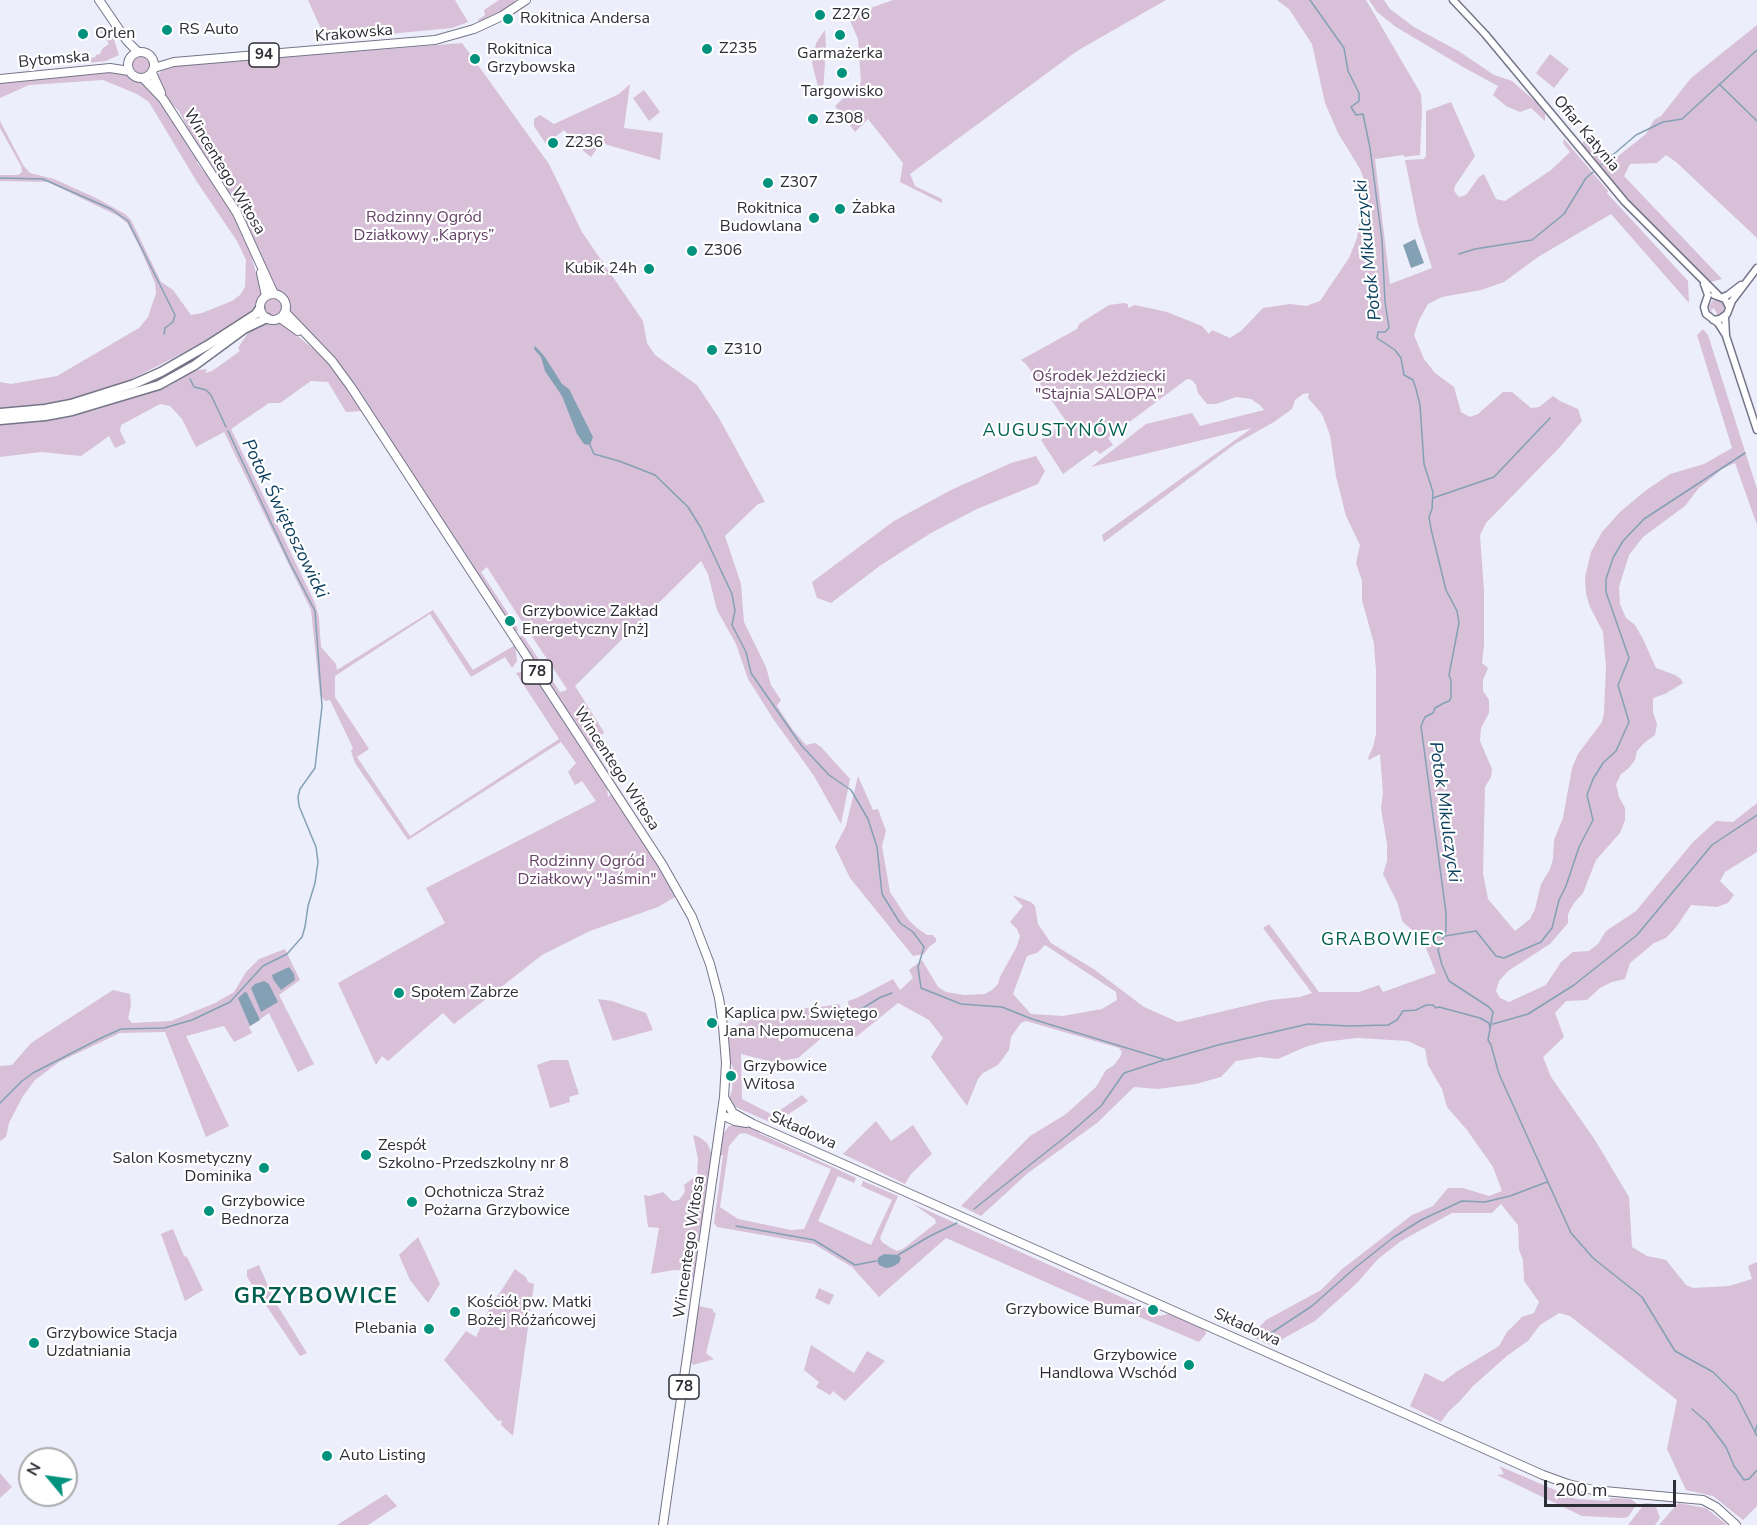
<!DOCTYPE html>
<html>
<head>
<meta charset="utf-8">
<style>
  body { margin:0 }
  #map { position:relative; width:1757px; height:1525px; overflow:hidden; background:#edeefb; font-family:"Nunito Sans",sans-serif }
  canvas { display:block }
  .north { position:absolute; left:18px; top:1447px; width:60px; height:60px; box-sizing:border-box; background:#fff; border:2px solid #ababae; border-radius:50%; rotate:299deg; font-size:16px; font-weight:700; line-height:24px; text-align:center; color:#2d2d35 }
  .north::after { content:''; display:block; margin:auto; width:21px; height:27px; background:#01927e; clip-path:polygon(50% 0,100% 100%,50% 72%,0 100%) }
  .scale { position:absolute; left:1544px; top:1480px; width:132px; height:27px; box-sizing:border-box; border:3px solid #2d2d35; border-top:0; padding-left:8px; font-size:18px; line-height:21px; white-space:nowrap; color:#2d2d35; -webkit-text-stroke:4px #fff; paint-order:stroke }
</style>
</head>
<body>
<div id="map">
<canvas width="1757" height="1525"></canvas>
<div class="north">N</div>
<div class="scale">200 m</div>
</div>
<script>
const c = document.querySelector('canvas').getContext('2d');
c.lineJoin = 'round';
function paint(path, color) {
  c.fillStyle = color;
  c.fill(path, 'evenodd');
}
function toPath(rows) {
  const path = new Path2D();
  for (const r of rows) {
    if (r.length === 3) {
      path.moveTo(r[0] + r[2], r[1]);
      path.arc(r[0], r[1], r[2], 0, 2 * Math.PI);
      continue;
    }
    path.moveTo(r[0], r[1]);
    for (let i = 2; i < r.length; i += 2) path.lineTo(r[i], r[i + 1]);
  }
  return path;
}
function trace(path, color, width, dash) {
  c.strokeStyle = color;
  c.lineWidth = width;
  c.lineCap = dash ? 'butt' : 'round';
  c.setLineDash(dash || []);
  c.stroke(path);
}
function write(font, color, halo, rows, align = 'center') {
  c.font = font + ' "Nunito Sans",sans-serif';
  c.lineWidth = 4.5;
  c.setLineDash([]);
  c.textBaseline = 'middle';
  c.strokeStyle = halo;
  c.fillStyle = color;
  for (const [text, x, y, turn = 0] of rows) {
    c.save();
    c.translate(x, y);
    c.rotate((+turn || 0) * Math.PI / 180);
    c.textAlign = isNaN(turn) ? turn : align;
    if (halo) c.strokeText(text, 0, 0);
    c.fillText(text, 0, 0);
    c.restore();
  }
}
paint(toPath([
  [308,0,455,0,468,22,452,28,326,40],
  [499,0,515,0,515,3,480,23,478,20,485,15,484,10],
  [893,0,1166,0,1077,51,910,174,915,186,942,199,942,203,900,182,903,163,868,119,855,132,835,106,861,82,858,39,848,16],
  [1277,0,1366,0,1421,94,1422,111,1420,155,1404,157,1404,155,1375,159,1390,284,1432,268,1418,224,1405,160,1424,159,1426,156,1426,111,1451,102,1475,156,1455,186,1454,191,1459,197,1466,195,1479,177,1484,174,1496,199,1505,201,1551,170,1570,152,1563,143,1564,139,1608,191,1607,193,1688,281,1689,303,1611,214,1538,257,1504,282,1481,290,1442,297,1428,304,1419,320,1414,335,1424,359,1435,373,1454,387,1461,412,1470,417,1478,414,1503,392,1512,392,1531,408,1539,407,1553,396,1560,401,1578,409,1582,421,1559,448,1486,523,1480,535,1484,591,1484,645,1482,663,1488,668,1483,680,1483,691,1489,700,1489,713,1481,728,1480,741,1492,769,1491,777,1485,787,1483,873,1488,899,1515,931,1530,919,1535,909,1541,884,1550,869,1553,859,1554,840,1563,818,1572,768,1578,754,1602,722,1604,712,1606,667,1603,632,1590,607,1586,594,1585,577,1591,552,1602,532,1620,512,1645,491,1670,474,1704,464,1732,448,1697,335,1703,329,1708,335,1757,489,1757,525,1735,463,1722,469,1698,489,1685,506,1643,537,1629,555,1619,587,1620,604,1626,618,1635,625,1643,639,1656,668,1675,675,1681,679,1683,683,1665,694,1653,698,1653,712,1657,724,1655,735,1644,743,1637,751,1635,760,1628,769,1621,774,1616,784,1619,797,1625,808,1625,820,1620,833,1596,860,1583,893,1574,903,1568,914,1568,923,1550,944,1508,971,1499,981,1496,991,1500,998,1509,1002,1546,985,1561,962,1573,952,1589,951,1598,944,1606,931,1636,911,1693,842,1716,821,1733,822,1757,803,1757,852,1725,872,1720,881,1734,895,1728,903,1717,907,1691,905,1677,926,1666,938,1654,943,1630,963,1625,979,1612,982,1600,988,1587,1000,1566,1001,1555,1013,1564,1037,1543,1057,1551,1077,1595,1140,1629,1197,1632,1247,1647,1256,1666,1260,1686,1285,1693,1288,1729,1286,1752,1279,1748,1266,1757,1262,1757,1506,1743,1520,1713,1496,1686,1490,1667,1449,1677,1400,1570,1316,1559,1313,1540,1325,1528,1341,1508,1355,1473,1386,1460,1401,1449,1411,1441,1422,1410,1406,1425,1373,1443,1382,1456,1372,1499,1346,1507,1332,1522,1317,1534,1313,1539,1302,1524,1281,1523,1260,1519,1250,1518,1225,1501,1204,1492,1213,1452,1213,1401,1241,1378,1259,1357,1283,1315,1321,1284,1338,1274,1347,1251,1336,1266,1320,1321,1290,1341,1270,1412,1215,1433,1206,1448,1188,1463,1188,1489,1196,1502,1191,1493,1167,1467,1130,1447,1107,1442,1089,1428,1065,1425,1049,1408,1041,1357,1038,1323,1042,1305,1047,1278,1059,1260,1057,1236,1061,1221,1077,1196,1084,1158,1089,1134,1087,1097,1123,1028,1173,981,1216,961,1206,1030,1136,1066,1114,1096,1087,1106,1070,1114,1065,1120,1057,1122,1052,1119,1048,1026,1021,1021,1023,1011,1037,1009,1050,998,1065,983,1073,978,1079,967,1106,931,1057,943,1038,929,1020,898,1003,856,1037,836,1038,825,1035,798,1058,773,1062,741,1054,742,1099,773,1115,802,1095,808,1101,774,1124,731,1105,729,1099,732,1090,733,1068,730,1061,728,1034,750,1014,761,1011,819,1007,839,1004,844,1016,848,1016,850,1015,848,1001,857,998,893,979,900,990,913,978,909,970,922,960,938,987,946,992,964,995,985,994,992,990,998,984,1000,977,1017,946,1020,936,1017,929,1010,922,1023,906,1012,895,1031,902,1035,906,1038,924,1051,943,1095,970,1144,1007,1178,1022,1270,1000,1300,997,1312,993,1263,928,1269,924,1319,992,1359,992,1379,985,1383,992,1436,973,1426,948,1414,932,1402,921,1398,904,1383,874,1387,861,1387,844,1381,808,1383,793,1380,754,1369,760,1368,758,1373,747,1376,734,1376,671,1374,644,1362,600,1362,581,1356,563,1360,545,1346,516,1336,476,1330,435,1322,414,1308,398,1309,393,1303,394,1295,400,1292,409,1274,422,1235,444,1104,542,1102,535,1252,428,1091,467,1146,424,1192,413,1200,426,1264,410,1260,405,1251,399,1236,397,1216,404,1207,404,1198,393,1196,385,1192,380,1187,379,1108,438,1113,445,1100,454,1096,450,1063,474,1041,440,1066,421,1026,364,1021,360,1077,329,1079,324,1109,305,1124,303,1128,304,1128,308,1135,305,1167,312,1202,326,1209,334,1212,330,1230,338,1241,331,1263,308,1290,304,1306,306,1320,301,1349,258,1357,238,1365,182,1360,169,1338,133,1325,103,1312,44,1289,9],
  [1045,945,1116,992,1117,1000,1102,1009,1063,1016,1031,1014,1013,994,1027,956,1037,953],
  [1369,0,1384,0,1390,9,1414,27,1460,52,1494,75,1512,81,1537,103,1545,114,1545,121,1531,108,1520,112,1506,106,1493,95,1498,86,1463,67,1396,27,1377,12],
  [1757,25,1757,238,1676,162,1666,155,1657,163,1630,164,1624,176,1722,279,1710,282,1615,186,1581,146,1584,140,1617,157,1646,134,1654,120,1661,116,1691,78],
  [102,28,107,29,114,40,119,55,106,61,76,64,69,62,68,57,71,53,85,60,95,57,97,54,99,55,103,48,109,44,102,33,100,33],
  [825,30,826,47,823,93,820,94,812,63,816,43],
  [462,43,549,164,582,232,643,321,647,343,655,355,697,385,719,418,765,502,758,504,725,536,741,584,744,622,766,667,771,685,781,700,777,706,793,730,806,745,815,743,821,747,850,779,841,824,814,776,774,720,748,679,736,644,717,610,708,574,701,561,575,686,604,732,593,747,659,851,686,899,519,640,521,635,524,637,560,692,565,691,567,689,527,629,530,622,524,625,487,567,481,572,517,627,518,631,515,631,468,563,346,373,289,312,288,301,285,296,277,292,246,221,191,135,179,111,167,99,158,78,158,74,162,71,178,66],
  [1550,54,1569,69,1554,88,1536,73],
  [141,65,11],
  [110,72,128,74,145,82,165,107,193,151,198,160,197,163,212,181,234,216,249,247,262,296,258,307,255,312,251,312,253,314,189,350,120,385,84,398,54,404,0,408,0,382,11,384,57,376,139,328,148,317,156,293,155,283,140,248,127,223,118,216,48,182,0,181,0,175,18,175,22,172,21,166,0,128,0,121,23,165,30,173,54,179,96,198,125,214,131,220,161,282,173,290,191,315,202,313,232,301,240,295,245,287,246,260,237,241,197,182,149,102,137,94,103,80,29,85,0,98,0,82],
  [630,84,624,128,663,133,660,160,601,143,591,157,580,148,564,130,546,144,534,126,534,119,540,115,554,124,619,94],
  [644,90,660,112,649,121,633,98],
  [273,307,11],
  [1718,299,1723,302,1725,307,1722,314,1718,316,1714,308,1711,310,1713,314,1711,312,1709,306,1712,301],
  [263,321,281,322,317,352,335,371,362,411,346,412,328,382,311,381,280,403,269,403,231,429,315,603,319,618,321,647,336,664,337,670,433,610,473,670,515,645,517,661,512,668,505,657,471,677,430,614,335,676,335,697,369,749,357,757,410,836,559,739,516,673,521,672,531,674,538,681,607,787,608,797,612,793,678,895,678,899,675,897,658,907,590,931,542,955,454,1024,443,1013,388,1061,382,1056,376,1065,338,983,445,923,426,888,596,801,582,781,575,785,568,772,576,763,561,742,408,840,355,763,351,751,353,748,330,700,325,701,320,695,311,610,224,432,196,447,182,419,170,406,160,404,121,425,120,431,126,443,115,448,109,436,81,456,41,452,0,457,0,424,45,420,95,410,171,385,191,371,207,369,205,373,212,371,240,351,238,348,250,330],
  [1036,456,1045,471,1038,484,977,509,931,533,881,565,831,603,817,598,812,582,894,521,951,490,1011,463],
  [858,776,873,810,878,809,886,831,882,846,890,892,907,918,917,928,927,935,933,935,936,939,936,942,929,947,924,954,913,956,850,878,835,847,846,826],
  [285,949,300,980,279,995,314,1064,298,1072,269,1013,249,1027,252,1033,234,1042,224,1026,186,1036,229,1126,206,1137,165,1032,120,1033,59,1062,35,1080,23,1096,9,1123,6,1137,0,1141,0,1066,12,1065,31,1043,113,990,130,994,131,1006,128,1018,132,1023,171,1021,215,1003,234,992,246,972,259,959],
  [598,999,612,1001,646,1013,653,1030,613,1041],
  [551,1060,568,1060,579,1094,569,1097,570,1102,550,1108,537,1065],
  [876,1121,891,1141,913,1125,932,1154,911,1174,905,1184,843,1154],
  [734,1125,759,1129,855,1171,858,1176,760,1132,759,1133,856,1178,854,1183,838,1176,818,1221,871,1245,892,1200,861,1186,863,1181,898,1196,880,1238,882,1242,891,1248,897,1251,903,1249,936,1223,935,1219,913,1204,1139,1305,1160,1316,1171,1313,1205,1329,1206,1334,1199,1342,1118,1308,1111,1311,946,1238,879,1297,852,1267,814,1244,717,1227,714,1223,723,1155,719,1156,723,1134,729,1126],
  [745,1133,831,1169,804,1229,791,1230,738,1219,720,1207,729,1146,739,1134],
  [693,1135,699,1137,707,1143,714,1159,697,1280,694,1280,689,1271,674,1270,651,1274,659,1228,648,1227,644,1195,649,1196,663,1192,672,1201,679,1200,685,1192,684,1185,697,1175,698,1159],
  [173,1229,184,1256,187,1257,203,1290,185,1301,161,1234],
  [418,1237,440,1284,428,1303,410,1280,399,1255],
  [259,1265,274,1300,307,1353,300,1356,247,1277,247,1270],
  [515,1269,526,1277,528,1282,534,1284,513,1436,501,1425,502,1420,498,1421,444,1360,466,1331,476,1337,487,1313],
  [819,1288,834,1295,829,1305,815,1298],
  [699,1306,713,1309,713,1312,716,1313,706,1353,714,1359,693,1365,690,1361],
  [811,1345,854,1373,867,1351,885,1361,845,1401,833,1391,830,1395,816,1387,819,1382,804,1370],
  [1499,1466,1576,1499,1609,1501,1611,1498,1631,1499,1637,1504,1628,1517,1623,1518,1582,1516,1497,1475,1504,1474],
  [0,1473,12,1487,0,1498],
  [386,1494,397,1506,368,1525,337,1525],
  [1645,1503,1655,1504,1660,1518,1655,1525,1628,1525],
  [1678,1503,1706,1508,1727,1525,1659,1525]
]), '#d7c0d8');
paint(toPath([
  [1415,239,1424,263,1411,268,1403,245],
  [535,346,545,357,562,384,569,389,593,437,590,445,584,444,577,434,562,396,545,371,541,357,534,349],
  [289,967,294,974,295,980,281,990,273,979,272,975],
  [264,981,269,984,278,1002,261,1012,251,988,255,984],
  [245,992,247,993,260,1020,250,1026,238,998],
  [884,1254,898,1255,901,1258,899,1263,892,1267,886,1268,879,1265,877,1261,879,1257]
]), '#84a0b5');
trace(toPath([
  [1310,0,1344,48,1348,71,1359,93,1359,101,1351,107,1356,115,1363,114,1370,148,1382,240,1385,302,1389,328,1385,332,1378,332,1377,338,1395,350,1401,358,1404,375,1413,380,1416,389,1420,405,1424,464,1433,492,1432,509,1429,517,1431,529,1446,590,1457,611,1459,623,1449,675,1451,680,1451,698,1449,701,1444,703,1435,708,1433,713,1425,717,1421,726,1446,913,1446,931,1438,950,1442,965,1449,981,1489,1007,1493,1012,1488,1040,1491,1045,1499,1074,1571,1233,1593,1258,1642,1297,1675,1351,1713,1372,1736,1395,1757,1436],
  [1719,84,1757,121],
  [1601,165,1636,135,1663,122,1682,119,1757,50],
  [0,178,43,179,111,209,128,221,175,315,173,322,165,328,164,334],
  [1459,254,1475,249,1532,240,1564,214,1586,178,1593,172],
  [190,379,194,387,206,390,211,395,226,427],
  [590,445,594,454,619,461,655,475,688,507,701,528,732,594,735,611,732,625,746,652,751,673,801,745,829,775,851,790,868,819,877,847,882,894,900,923,913,932,924,947,918,967,921,988,961,1004,1002,1007,1032,1019,1166,1060,1218,1045,1308,1024,1349,1026,1388,1025,1397,1020,1403,1011,1416,1010,1426,1005,1433,1005,1436,1008,1439,1007,1480,1018,1489,1023,1490,1029],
  [1433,498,1494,477,1550,418],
  [1445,936,1476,931,1496,956,1504,958,1541,942,1552,928,1559,900,1566,886,1579,847,1593,820,1587,795,1593,779,1603,763,1616,751,1629,722,1618,685,1629,658,1606,592,1606,579,1613,558,1623,541,1644,519,1745,453],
  [814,1016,845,1019,881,997,892,993],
  [1493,1024,1528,1014,1574,985,1637,935,1712,845,1757,815],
  [0,1103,22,1081,33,1073,99,1039,121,1029,164,1028,192,1020,230,1002,263,966,287,954,302,937,305,927,308,906,315,883,318,862,316,847,299,806,298,797,300,789,315,768,322,706,315,611,290,563,228,431],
  [974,1209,1069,1134,1101,1106,1124,1073,1164,1060],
  [736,1226,814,1240,855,1265,876,1261],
  [898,1255,930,1236,957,1223],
  [1268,1335,1312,1306,1356,1267,1394,1237,1421,1220,1462,1201,1485,1202,1510,1196,1547,1182],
  [1692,1409,1707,1422,1726,1447,1734,1466,1744,1480,1749,1479,1757,1470],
  [1755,1433,1757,1425]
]), '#84a0b5', 1.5);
const minor = toPath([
  [1453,0,1485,34,1625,202,1718,295],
  [1704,284,1708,295,1704,307,1706,314,1718,323,1725,334],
  [1714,295,1725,299,1729,307],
  [1723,297,1728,295,1741,285],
  [1725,317,1726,336,1757,430],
  [1713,320,1720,319,1727,314,1732,301,1757,268]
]);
const major = toPath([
  [99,0,127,41,138,52],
  [141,65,13],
  [154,68,174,62,435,40,474,29,502,16,526,0],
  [152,73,161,93],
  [143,78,163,99,237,213,274,294],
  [0,79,110,68,129,71],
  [261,273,266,296],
  [273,307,13],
  [285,312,332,361,351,387,662,864,692,917,710,964,719,998,723,1026,726,1063,724,1097,663,1525],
  [280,318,298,331],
  [725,1099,733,1113,753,1124,1543,1475,1568,1484,1593,1490,1703,1500,1716,1507,1736,1525],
  [722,1115,735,1121,746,1123]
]);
const highway = toPath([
  [0,413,45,409,71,404,134,384,161,372,208,345,256,314,260,308],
  [0,420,45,416,72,411,159,385,195,365,244,329,267,318]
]);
trace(minor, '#747588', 9);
trace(major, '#747588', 10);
trace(highway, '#747588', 11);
trace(minor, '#fff', 6);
trace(major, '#fff', 8);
trace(highway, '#fff', 8);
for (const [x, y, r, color] of [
  [820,15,6,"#01927e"],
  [508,19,6,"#01927e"],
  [167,30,6,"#01927e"],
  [83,34,6,"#01927e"],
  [840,35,6,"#01927e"],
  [707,49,6,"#01927e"],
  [475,59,6,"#01927e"],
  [842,73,6,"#01927e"],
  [813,119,6,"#01927e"],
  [553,143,6,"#01927e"],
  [768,183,6,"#01927e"],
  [840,209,6,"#01927e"],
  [814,218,6,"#01927e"],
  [692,251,6,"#01927e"],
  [649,269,6,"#01927e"],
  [712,350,6,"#01927e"],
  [510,621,6,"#01927e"],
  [399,993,6,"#01927e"],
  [712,1023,6,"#01927e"],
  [731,1076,6,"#01927e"],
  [366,1155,6,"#01927e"],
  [264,1168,6,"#01927e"],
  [412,1202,6,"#01927e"],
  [209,1211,6,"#01927e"],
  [1153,1310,6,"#01927e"],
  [455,1312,6,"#01927e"],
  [429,1329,6,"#01927e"],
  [34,1343,6,"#01927e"],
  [1189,1365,6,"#01927e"],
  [327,1456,6,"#01927e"]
]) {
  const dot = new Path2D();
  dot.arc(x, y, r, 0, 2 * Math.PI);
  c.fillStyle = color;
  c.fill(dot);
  trace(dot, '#fff', 2);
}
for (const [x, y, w] of [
  [264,55,30],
  [537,672,30],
  [684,1387,30]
]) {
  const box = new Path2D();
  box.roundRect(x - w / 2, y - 12, w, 24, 4.5);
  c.fillStyle = '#fff';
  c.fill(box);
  trace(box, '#2d2d35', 1.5);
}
write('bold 15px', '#2d2d35', null, [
  ["94",264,55],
  ["78",537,672],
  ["78",684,1387]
]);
write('16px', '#2d2d35', '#fff', [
  ["Z276",832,15],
  ["Rokitnica Andersa",520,19],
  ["RS Auto",179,30],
  ["Orlen",95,34],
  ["Z235",719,49],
  ["Rokitnica",487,50],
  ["Grzybowska",487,68],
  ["Garmażerka",840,54,"center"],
  ["Targowisko",842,92,"center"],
  ["Z308",825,119],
  ["Z236",565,143],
  ["Z307",780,183],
  ["Rokitnica",802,209,"right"],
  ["Budowlana",802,227,"right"],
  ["Żabka",852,209],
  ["Z306",704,251],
  ["Kubik 24h",637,269,"right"],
  ["Z310",724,350],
  ["Grzybowice Zakład",522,612],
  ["Energetyczny [nż]",522,630],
  ["Społem Zabrze",411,993],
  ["Kaplica pw. Świętego",724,1014],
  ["Jana Nepomucena",724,1032],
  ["Grzybowice",743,1067],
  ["Witosa",743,1085],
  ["Zespół",378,1146],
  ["Szkolno-Przedszkolny nr 8",378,1164],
  ["Salon Kosmetyczny",252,1159,"right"],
  ["Dominika",252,1177,"right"],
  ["Ochotnicza Straż",424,1193],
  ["Pożarna Grzybowice",424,1211],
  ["Grzybowice",221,1202],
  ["Bednorza",221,1220],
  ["Kościół pw. Matki",467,1303],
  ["Bożej Różańcowej",467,1321],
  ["Grzybowice Bumar",1141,1310,"right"],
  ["Plebania",417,1329,"right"],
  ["Grzybowice Stacja",46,1334],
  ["Uzdatniania",46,1352],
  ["Grzybowice",1177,1356,"right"],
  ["Handlowa Wschód",1177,1374,"right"],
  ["Auto Listing",339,1456]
], 'left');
write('16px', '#2d2d35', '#fff', [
  ["Krakowska",354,34,-5],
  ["Bytomska",54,60,-5],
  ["Ofiar Katynia",1586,134,50],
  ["Wincentego Witosa",224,172,59],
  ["Wincentego Witosa",616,769,57],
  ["Składowa",803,1131,24],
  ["Wincentego Witosa",690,1247,-82],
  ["Składowa",1247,1328,24]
]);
write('16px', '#654267', '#fff', [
  ["Rodzinny Ogród",424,218],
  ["Działkowy „Kaprys”",424,236],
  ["Ośrodek Jeżdziecki",1099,377],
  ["\"Stajnia SALOPA\"",1099,395],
  ["Rodzinny Ogród",587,862],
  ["Działkowy \"Jaśmin\"",587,880]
]);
write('italic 18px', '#0f4160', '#fff', [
  ["Potok Mikulczycki",1369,250,-96],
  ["Potok Świętoszowicki",284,519,64],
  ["Potok Mikulczycki",1444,812,82]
]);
c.letterSpacing = '1.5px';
write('18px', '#005e50', '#fff', [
  ["AUGUSTYNÓW",1056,432],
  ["GRABOWIEC",1383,941]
]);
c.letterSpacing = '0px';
c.letterSpacing = '1.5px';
write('bold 22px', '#005e50', '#fff', [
  ["GRZYBOWICE",316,1298]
]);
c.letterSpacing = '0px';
</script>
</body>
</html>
